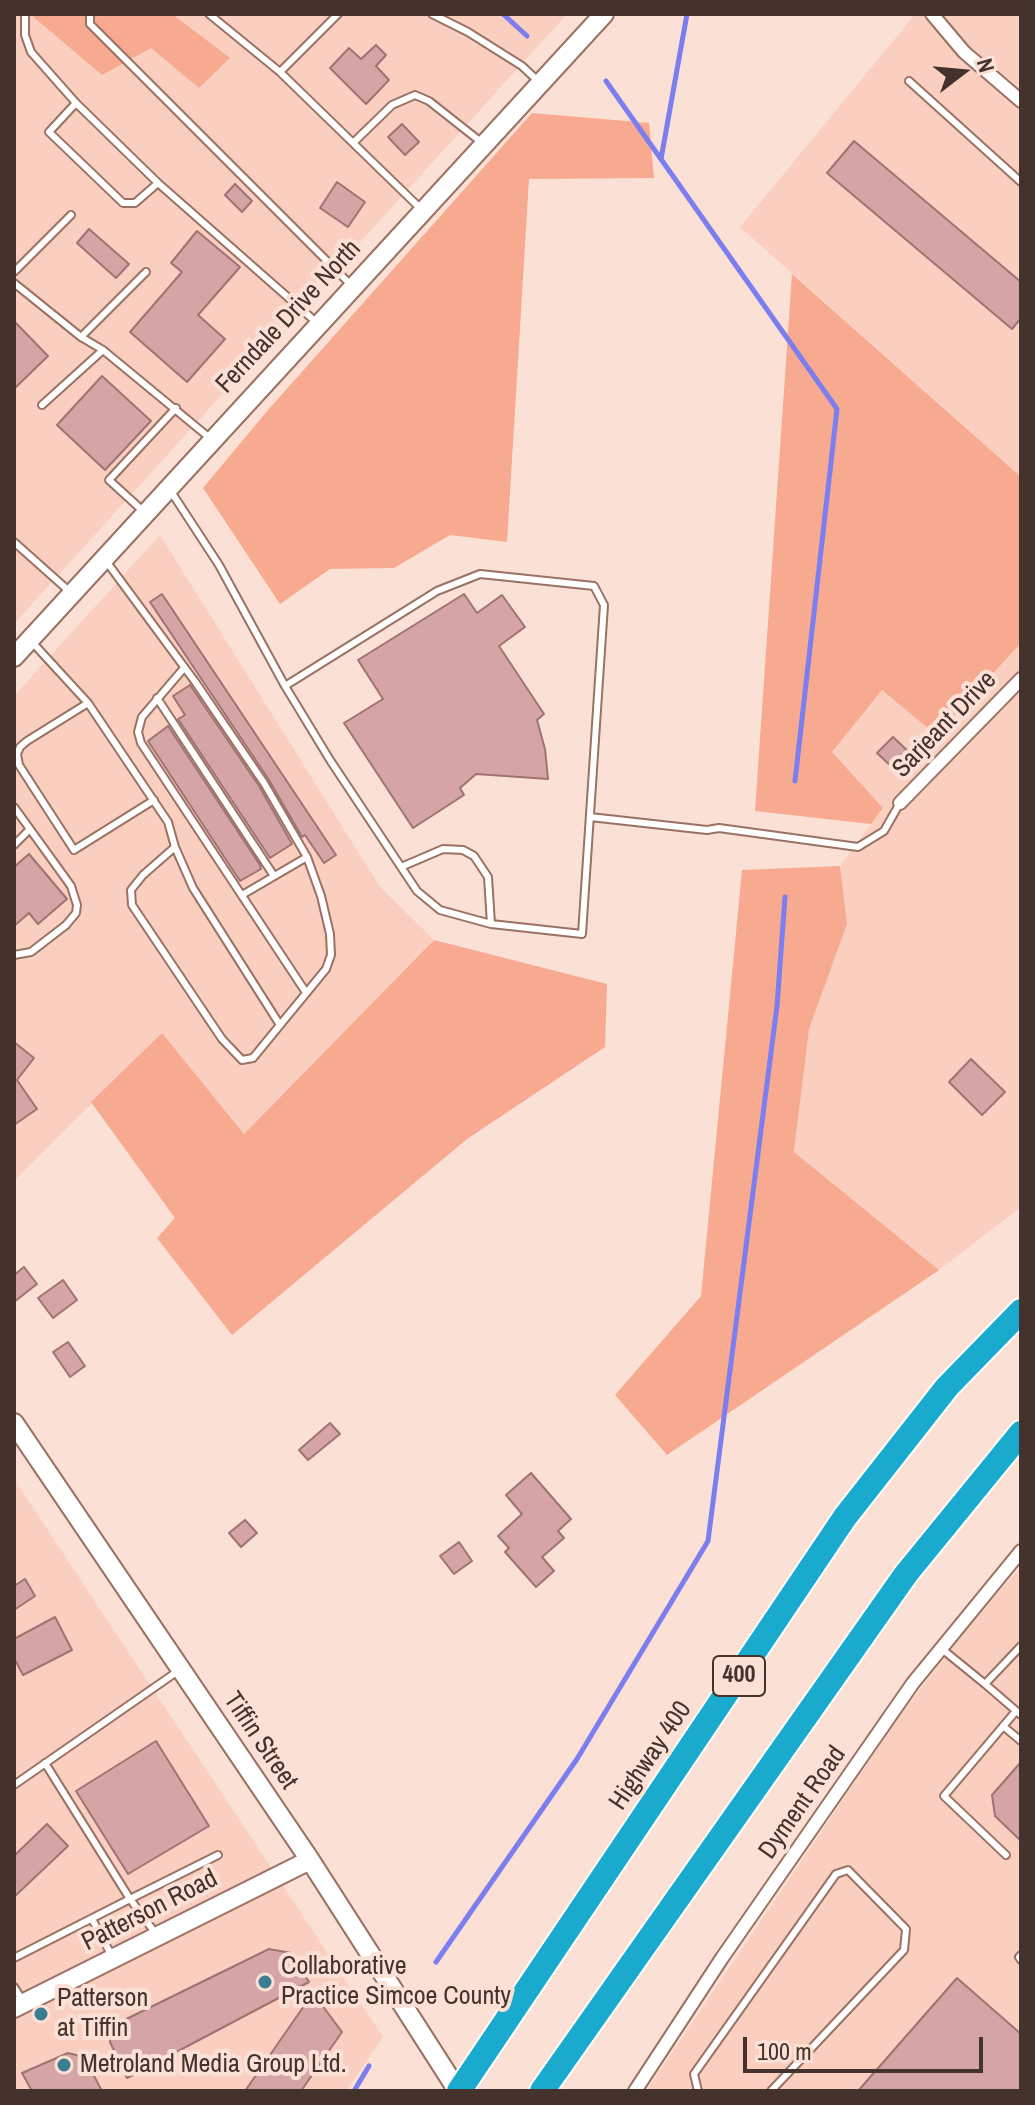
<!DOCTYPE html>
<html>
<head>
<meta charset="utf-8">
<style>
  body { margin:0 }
  #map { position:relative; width:1035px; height:2105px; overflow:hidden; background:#fbe0d6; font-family:"Archivo Narrow",sans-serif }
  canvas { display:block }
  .frame { position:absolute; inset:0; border:16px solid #44322c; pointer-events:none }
  .north { position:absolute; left:923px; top:32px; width:80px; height:80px; -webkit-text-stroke:6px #fbe0d6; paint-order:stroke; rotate:74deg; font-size:22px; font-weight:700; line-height:32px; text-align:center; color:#44322c }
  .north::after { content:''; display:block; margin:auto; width:28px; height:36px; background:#44322c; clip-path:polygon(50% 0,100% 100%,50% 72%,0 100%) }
  .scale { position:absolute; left:743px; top:2037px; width:240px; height:36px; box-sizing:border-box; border:4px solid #44322c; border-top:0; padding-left:10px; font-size:24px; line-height:28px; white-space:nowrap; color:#44322c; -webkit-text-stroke:6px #fbe0d6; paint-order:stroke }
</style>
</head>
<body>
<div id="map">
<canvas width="1035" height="2105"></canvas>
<div class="frame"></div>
<div class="north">N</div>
<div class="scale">100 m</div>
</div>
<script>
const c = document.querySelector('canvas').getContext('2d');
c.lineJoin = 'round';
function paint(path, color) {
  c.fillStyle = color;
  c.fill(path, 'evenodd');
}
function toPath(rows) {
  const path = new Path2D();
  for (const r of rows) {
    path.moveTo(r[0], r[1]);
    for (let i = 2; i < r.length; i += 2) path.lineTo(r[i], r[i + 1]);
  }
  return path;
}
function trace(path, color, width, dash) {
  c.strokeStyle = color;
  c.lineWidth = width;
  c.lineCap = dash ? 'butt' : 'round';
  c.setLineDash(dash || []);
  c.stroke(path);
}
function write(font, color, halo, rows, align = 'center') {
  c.font = font + ' "Archivo Narrow",sans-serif';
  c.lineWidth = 8;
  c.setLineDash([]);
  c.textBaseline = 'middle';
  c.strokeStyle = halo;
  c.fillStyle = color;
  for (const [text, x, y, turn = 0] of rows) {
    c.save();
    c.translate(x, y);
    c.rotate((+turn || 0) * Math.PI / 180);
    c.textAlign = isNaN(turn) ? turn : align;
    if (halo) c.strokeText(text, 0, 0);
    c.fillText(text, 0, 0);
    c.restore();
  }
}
paint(toPath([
  [14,14,567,14,14,624],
  [911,14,1021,14,1021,477,740,227,912,18],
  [160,535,380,887,434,940,244,1134,162,1033,14,1181,14,696],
  [1021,643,1021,1207,939,1270,794,1152,809,1029,846,924,840,866,883,808,832,752,882,690,936,735],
  [14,1479,383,2037,346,2091,14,2091],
  [1021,1568,1021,2091,646,2091,898,1718,983,1608]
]), '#facfc0');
paint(toPath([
  [30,14,172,14,230,58,199,88,151,48,102,75],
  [532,113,649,123,654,178,529,179,507,542,450,535,394,568,330,569,280,604,203,488,268,410],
  [792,274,1021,477,1021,643,936,735,882,690,832,752,883,808,871,824,755,811],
  [840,866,847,924,809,1029,794,1152,939,1270,667,1455,615,1395,701,1296,742,870],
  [434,940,607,984,605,1047,467,1139,232,1335,157,1238,175,1218,91,1102,162,1033,244,1134]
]), '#f7aa8f');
trace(toPath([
  [503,14,527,36],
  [606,81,837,409,795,781],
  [661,159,687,14],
  [436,1962,577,1759,708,1541,777,1006,785,897],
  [354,2091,369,2066]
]), '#7c7dee', 5);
const building = toPath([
  [376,45,386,55,376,66,389,80,366,104,330,68,349,48,361,59,376,45],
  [402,124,419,142,405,155,388,137,402,124],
  [854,141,1021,282,1021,318,1012,329,827,173,854,141],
  [337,182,365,202,348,227,320,208,337,182],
  [235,184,252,201,242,212,225,195,235,184],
  [89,229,129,264,116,278,77,243,89,229],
  [197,231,240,267,198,315,225,339,187,382,130,332,182,272,171,263,197,231],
  [14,321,48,356,14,389,14,321],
  [102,376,151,421,105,470,57,425,102,376],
  [162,594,336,855,324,863,305,835,302,837,269,780,150,602,162,594],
  [464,594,477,613,502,595,525,627,499,646,544,714,537,720,545,749,548,779,476,774,460,788,464,795,413,828,344,723,383,699,358,660,464,594],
  [190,685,259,786,292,844,270,858,178,719,185,715,173,696,190,685],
  [168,726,260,865,261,869,240,881,148,741,168,726],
  [893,737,911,754,895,770,877,753,893,737],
  [29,854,67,899,38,924,29,913,14,926,14,867,29,854],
  [14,1042,34,1058,17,1080,37,1109,14,1125,14,1042],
  [971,1059,1005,1092,982,1115,949,1082,971,1059],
  [24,1267,37,1284,14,1302,14,1275,24,1267],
  [63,1280,77,1300,53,1318,38,1298,63,1280],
  [68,1342,85,1366,70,1377,53,1352,68,1342],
  [330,1423,340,1434,308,1460,299,1450,330,1423],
  [531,1473,571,1519,558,1531,564,1538,542,1557,554,1571,536,1587,505,1552,509,1548,498,1536,522,1514,506,1495,531,1473],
  [245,1520,257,1533,241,1547,229,1533,245,1520],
  [459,1542,472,1561,454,1574,440,1556,459,1542],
  [25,1579,35,1596,14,1610,14,1586,25,1579],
  [55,1617,72,1650,23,1675,14,1658,14,1639,55,1617],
  [156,1741,209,1826,128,1874,76,1791,156,1741],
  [1021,1762,1021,1841,995,1816,992,1795,1021,1762],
  [47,1824,68,1846,14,1897,14,1856,47,1824],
  [269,1949,291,1953,309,1982,127,2078,110,2042,110,2027,269,1949],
  [957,1978,1021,2034,1021,2091,858,2091,957,1978],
  [313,1993,342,2032,301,2091,245,2091,313,1993],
  [68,2053,84,2057,102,2091,32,2091,22,2073,68,2053]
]);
paint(building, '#d4a5a4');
trace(building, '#9f7372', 2);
const lane = toPath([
  [25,14,25,35,31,52,76,103],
  [90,14,90,24,352,286],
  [209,14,280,72,421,209],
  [432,14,468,32,522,66,538,81],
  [280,72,338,14],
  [909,81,1021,182],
  [354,142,392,105,415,95,429,101,481,142],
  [158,183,135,203,123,203,49,132,76,103,158,183,316,322],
  [14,272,71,215],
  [14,283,81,337,103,350,211,439],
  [81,337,146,272],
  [42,405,103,350],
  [170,490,219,565,285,686,330,760,417,891,440,910,491,924,582,934,604,605,594,586,480,574,437,591,285,686],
  [143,511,109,480,176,408],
  [14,542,69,591],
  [106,561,196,683,264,783,307,857,321,896,330,934,331,955,326,969,280,1025],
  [32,642,88,703,168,822,175,847,193,888,280,1025,253,1058,242,1060,222,1039,132,905,131,890,143,875,175,847],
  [184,668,142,717,138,732,141,743,305,991],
  [157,698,274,876],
  [88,703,27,741,20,747,17,754,19,765,74,850,154,800],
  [14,807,71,886,77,905,76,913,66,925,31,952,14,955],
  [590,817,707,830,719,828,858,847,884,831,900,803],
  [14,845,30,829],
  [401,867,443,849,463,850,474,856,488,877,491,924],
  [242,895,307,857],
  [942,1649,985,1684,1021,1646],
  [985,1684,1021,1715],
  [1003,1726,1021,1741],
  [45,1763,130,1899,218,1855],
  [14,1785,178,1671],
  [1006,1855,944,1796,1016,1711],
  [92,1919,113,1958],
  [1021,1955,1019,1957,1021,1960],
  [14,1958,130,1899,156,1934],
  [14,1987,23,2001],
  [698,2091,694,2074,836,1874,848,1870,906,1929,904,1950,771,2091]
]);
const street = toPath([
  [932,14,964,52,1021,101],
  [900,803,1021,679],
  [635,2091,722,1958,913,1683,1021,1551]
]);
const secondary = toPath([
  [14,657,604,14],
  [14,1423,310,1860,458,2091],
  [14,2008,310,1860]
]);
const highway = toPath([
  [459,2091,845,1517,947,1387,1021,1311],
  [542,2091,906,1574,1021,1433]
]);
trace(lane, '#9a7263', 10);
trace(street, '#9a7263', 16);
trace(secondary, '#9a7263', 22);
trace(highway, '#fff', 28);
trace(lane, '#fff', 6);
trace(street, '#fff', 12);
trace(secondary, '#fff', 18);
trace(highway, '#1aaacd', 24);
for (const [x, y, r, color] of [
  [265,1982,8,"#3d7d91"],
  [41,2014,8,"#3d7d91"],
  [64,2065,8,"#3d7d91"]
]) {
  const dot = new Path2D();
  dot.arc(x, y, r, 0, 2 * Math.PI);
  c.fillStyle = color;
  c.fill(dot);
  trace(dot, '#fbe0d6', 3);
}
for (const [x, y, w] of [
  [739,1676,52]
]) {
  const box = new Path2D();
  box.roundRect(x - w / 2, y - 20, w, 40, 6);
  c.fillStyle = '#fbe0d6';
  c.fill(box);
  trace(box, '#44322c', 2);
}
write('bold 24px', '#44322c', null, [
  ["400",739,1676]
]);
write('26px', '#44322c', '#fbe0d6', [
  ["Ferndale Drive North",289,317,-47],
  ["Sarjeant Drive",945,725,-46],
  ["Tiffin Street",260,1741,56],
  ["Highway 400",651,1756,-56],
  ["Dyment Road",803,1803,-55],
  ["Patterson Road",150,1911,-27]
]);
write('26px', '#44322c', '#fbe0d6', [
  ["Collaborative",281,1967],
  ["Practice Simcoe County",281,1997],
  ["Patterson",57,1999],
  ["at Tiffin",57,2029],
  ["Metroland Media Group Ltd.",80,2065]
], 'left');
</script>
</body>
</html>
